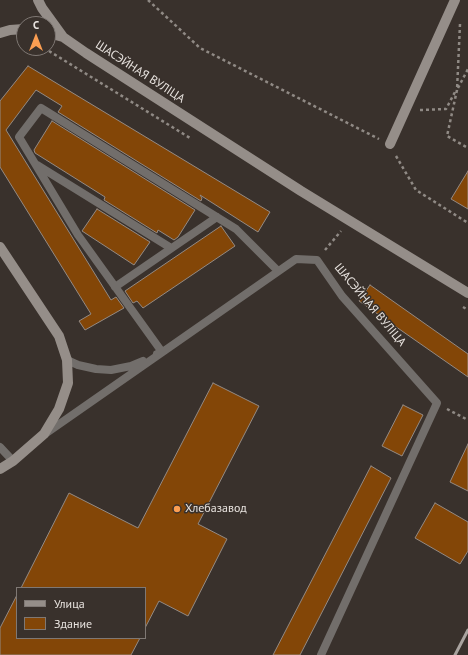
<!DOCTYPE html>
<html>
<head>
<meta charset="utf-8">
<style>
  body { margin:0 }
  #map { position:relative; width:468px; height:655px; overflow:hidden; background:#39312c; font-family:"PT Sans",sans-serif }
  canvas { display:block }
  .legend { position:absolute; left:16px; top:587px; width:130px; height:52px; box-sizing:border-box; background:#39312c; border:1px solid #7f7874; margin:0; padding:5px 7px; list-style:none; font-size:12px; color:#e8e3df }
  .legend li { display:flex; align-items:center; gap:8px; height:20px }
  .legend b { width:20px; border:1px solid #7f7874 }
  .north { position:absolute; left:16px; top:16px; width:40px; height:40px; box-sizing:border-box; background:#39312c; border:1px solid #7f7874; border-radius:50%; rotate:0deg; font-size:11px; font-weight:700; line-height:16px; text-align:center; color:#e8e3df }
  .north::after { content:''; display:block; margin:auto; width:14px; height:18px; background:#fb9e52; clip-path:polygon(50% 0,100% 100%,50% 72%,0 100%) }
</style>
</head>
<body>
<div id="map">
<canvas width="468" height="655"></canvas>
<ul class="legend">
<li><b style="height:5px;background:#958e89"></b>Улица</li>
<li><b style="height:11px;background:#834607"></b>Здание</li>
</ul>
<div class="north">С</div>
</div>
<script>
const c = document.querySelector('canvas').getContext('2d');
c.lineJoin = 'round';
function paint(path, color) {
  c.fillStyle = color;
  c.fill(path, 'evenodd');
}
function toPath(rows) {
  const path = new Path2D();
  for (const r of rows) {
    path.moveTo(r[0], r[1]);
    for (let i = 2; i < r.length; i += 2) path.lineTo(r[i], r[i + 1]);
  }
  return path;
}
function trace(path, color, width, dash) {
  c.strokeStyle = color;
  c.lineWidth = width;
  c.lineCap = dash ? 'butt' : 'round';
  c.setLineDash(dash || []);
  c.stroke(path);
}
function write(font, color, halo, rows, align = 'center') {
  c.font = font + ' "PT Sans",sans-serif';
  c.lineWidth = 3;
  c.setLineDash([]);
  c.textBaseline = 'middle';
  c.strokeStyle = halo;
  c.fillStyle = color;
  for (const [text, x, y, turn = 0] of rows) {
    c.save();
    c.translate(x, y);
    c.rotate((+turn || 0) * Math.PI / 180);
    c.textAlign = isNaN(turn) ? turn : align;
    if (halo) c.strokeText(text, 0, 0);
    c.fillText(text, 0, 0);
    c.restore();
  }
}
const building = toPath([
  [28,66,270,212,258,232,200,195,202,198,201,201,58,112,62,106,36,90,6,130,111,300,116,297,124,308,85,330,79,321,91,314,0,167,0,101,28,66],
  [52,121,195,210,178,237,174,240,158,230,157,233,104,200,105,197,35,153,34,150,52,121],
  [468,171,468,209,451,199,468,171],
  [97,209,150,242,134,265,82,231,97,209],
  [221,226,235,246,143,308,137,301,133,303,125,291,221,226],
  [370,285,468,354,468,377,359,301,370,285],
  [213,383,259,406,198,524,227,539,188,616,159,601,145,628,145,588,21,588,69,493,138,528,213,383],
  [403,405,423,415,402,456,382,446,403,405],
  [468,444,468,491,450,482,468,444],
  [371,466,391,478,300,655,273,655,371,466],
  [435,503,468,522,468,551,460,564,415,538,435,503],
  [17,595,17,638,140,638,131,655,0,655,0,628,17,595]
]);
paint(building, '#834607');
trace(building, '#948a83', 1);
trace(toPath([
  [148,0,200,48,379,139],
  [460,24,457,90,447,136,468,148],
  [49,51,190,138],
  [458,88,468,69],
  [420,110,446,109,455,92],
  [396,156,416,190,468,223],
  [325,250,341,231],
  [463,307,468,310],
  [447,409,468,420]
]), '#908a85', 2.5, [3, 3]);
trace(toPath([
  [37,165,171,248],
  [115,287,217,217],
  [157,354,162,352,78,235,19,137,41,108,236,229,278,271],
  [67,360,78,365,96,369,111,370,131,366,143,361],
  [45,434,296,259,317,260,342,296,437,403,321,655],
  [0,447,13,461]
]), '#726e6b', 8);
trace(toPath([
  [38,0,42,8,63,37,86,53,301,191,468,293],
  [0,33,10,30,24,29],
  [48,33,63,37],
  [390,144,455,0],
  [0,247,59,336,67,360,68,383,59,409,44,434,13,461,0,469]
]), '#958e89', 10);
trace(toPath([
  [455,655,468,630]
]), '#a9a39f', 3);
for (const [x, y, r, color] of [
  [177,509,4,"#fb9e52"]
]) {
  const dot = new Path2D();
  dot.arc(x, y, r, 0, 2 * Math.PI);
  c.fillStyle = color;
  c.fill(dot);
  trace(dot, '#39312c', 1.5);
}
write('12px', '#e8e3df', '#39312c', [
  ["ШАСЭЙНАЯ ВУЛІЦА",140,72,33],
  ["ШАСЭЙНАЯ ВУЛІЦА",370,305,50]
]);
write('12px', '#e8e3df', '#39312c', [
  ["Хлебазавод",185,509]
], 'left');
</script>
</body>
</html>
